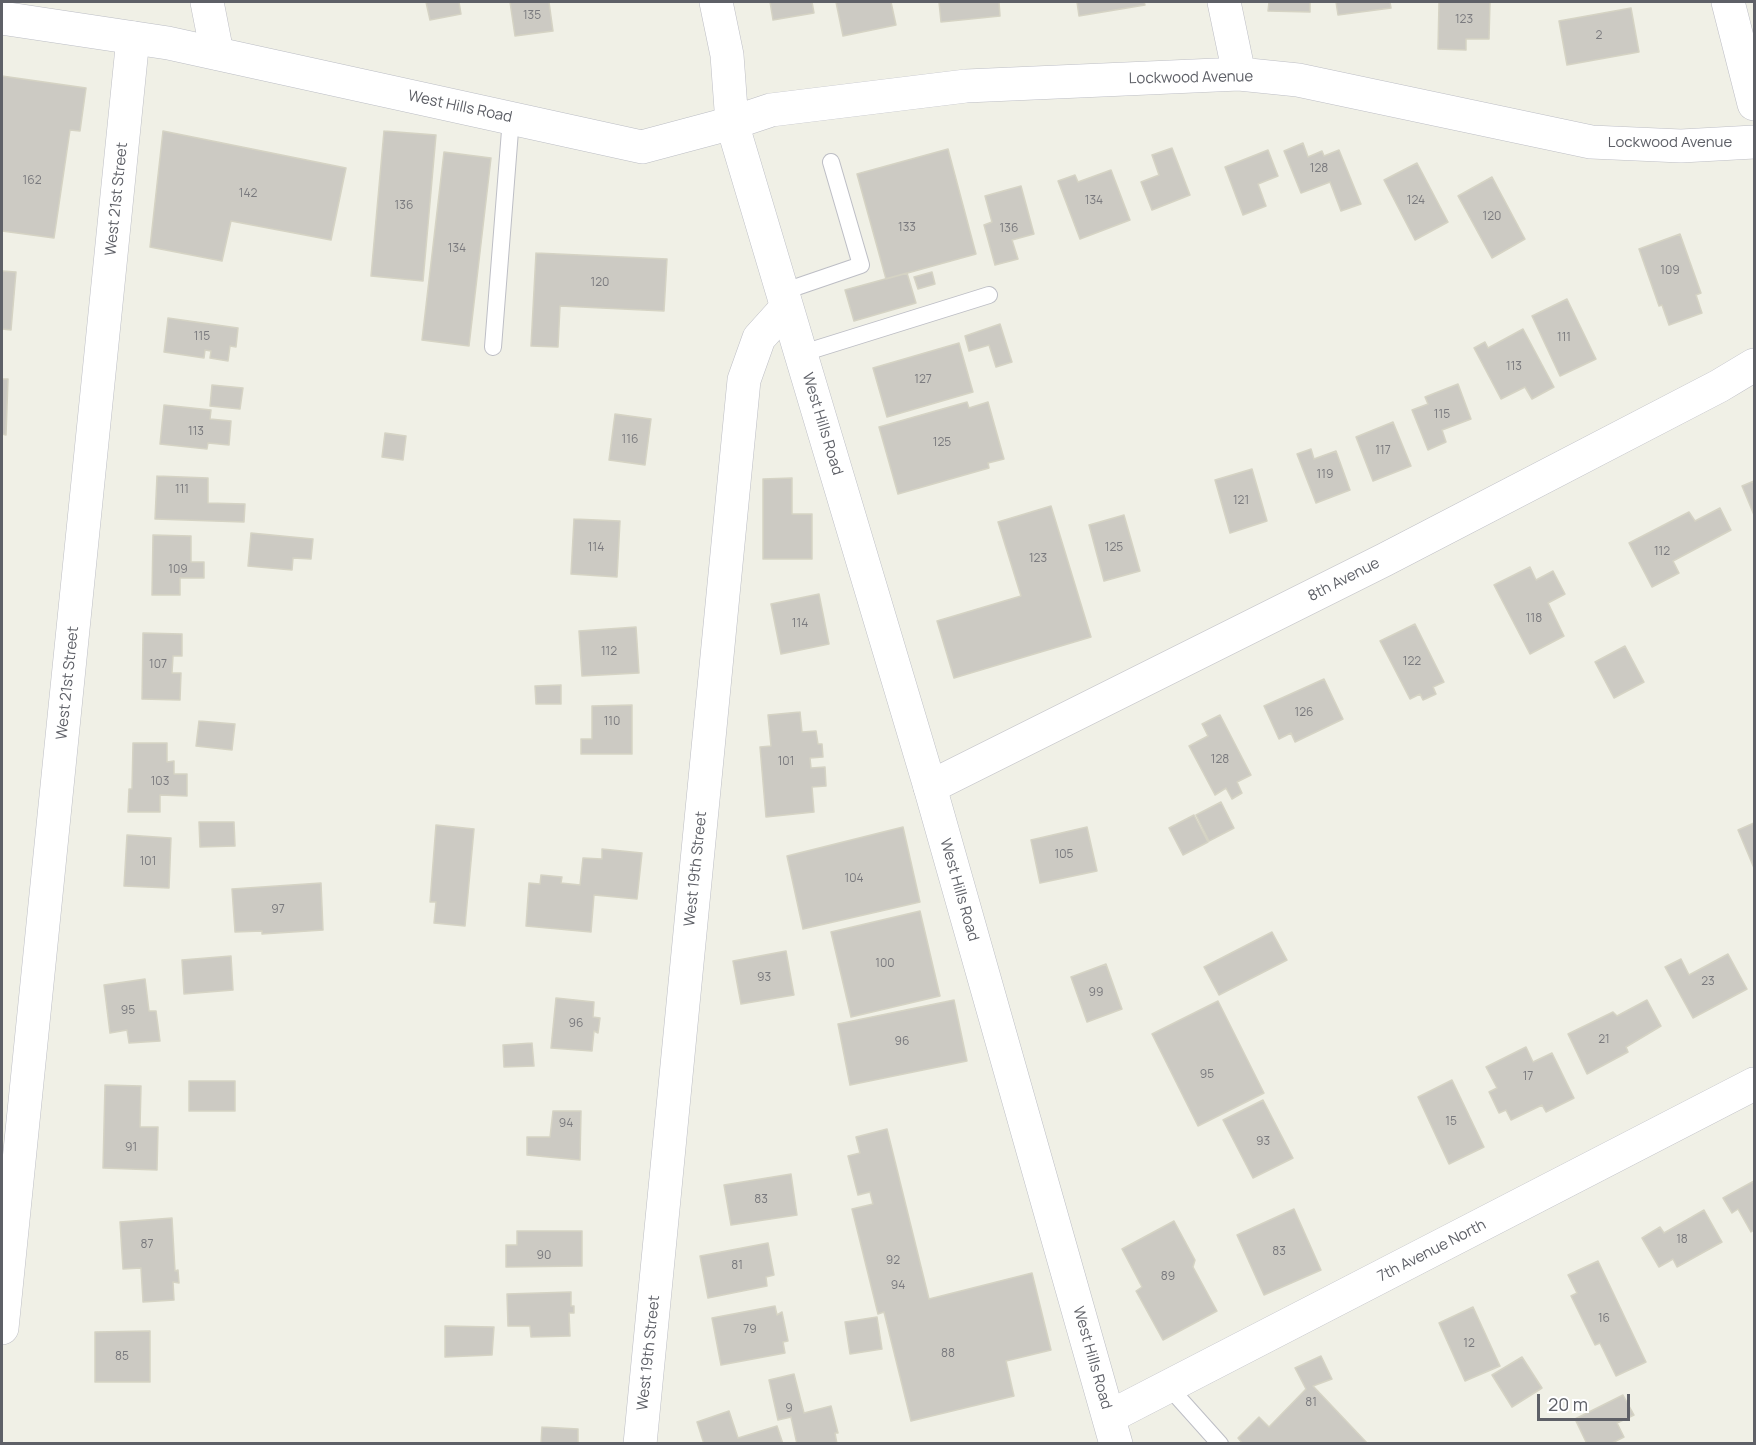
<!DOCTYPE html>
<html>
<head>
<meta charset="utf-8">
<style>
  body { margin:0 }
  #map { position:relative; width:1756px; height:1445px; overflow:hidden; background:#f0f0e6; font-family:Manrope,sans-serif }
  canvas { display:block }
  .frame { position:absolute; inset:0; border:3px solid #5e6067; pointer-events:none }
  .scale { position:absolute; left:1537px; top:1394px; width:93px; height:27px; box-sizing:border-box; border:3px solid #5e6067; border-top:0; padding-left:8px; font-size:18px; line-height:21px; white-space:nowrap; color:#5e6067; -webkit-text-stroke:4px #fff; paint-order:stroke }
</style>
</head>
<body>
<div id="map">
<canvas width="1756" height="1445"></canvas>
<div class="frame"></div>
<div class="scale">20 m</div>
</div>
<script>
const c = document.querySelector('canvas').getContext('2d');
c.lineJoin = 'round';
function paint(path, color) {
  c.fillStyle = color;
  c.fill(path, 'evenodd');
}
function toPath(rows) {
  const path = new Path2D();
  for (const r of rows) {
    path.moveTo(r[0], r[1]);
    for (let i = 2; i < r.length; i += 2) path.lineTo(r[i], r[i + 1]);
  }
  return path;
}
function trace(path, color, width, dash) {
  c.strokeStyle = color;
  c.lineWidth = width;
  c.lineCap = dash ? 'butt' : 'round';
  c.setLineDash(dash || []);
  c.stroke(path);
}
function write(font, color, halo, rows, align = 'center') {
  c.font = font + ' Manrope,sans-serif';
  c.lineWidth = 4.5;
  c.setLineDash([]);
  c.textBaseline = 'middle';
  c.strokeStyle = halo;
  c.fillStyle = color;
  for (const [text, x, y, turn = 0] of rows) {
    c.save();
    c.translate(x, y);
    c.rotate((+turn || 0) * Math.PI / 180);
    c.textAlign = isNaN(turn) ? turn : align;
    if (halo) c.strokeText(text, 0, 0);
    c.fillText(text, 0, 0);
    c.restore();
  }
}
const building = toPath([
  [426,2,459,2,461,14,430,20,426,2],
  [510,2,549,2,553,31,515,36,510,2],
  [770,2,812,2,814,13,773,20,770,2],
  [836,2,891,2,896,25,843,36,836,2],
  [939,2,999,2,1000,16,941,22,939,2],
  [1077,2,1144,2,1145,5,1079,16,1077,2],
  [1269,2,1310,2,1310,12,1268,11,1269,2],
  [1336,2,1390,2,1391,8,1338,15,1336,2],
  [1439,2,1490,2,1489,39,1466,39,1466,50,1438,49,1439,2],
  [1631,8,1639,52,1567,65,1559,21,1631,8],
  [2,76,86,88,80,131,70,130,54,238,2,231,2,76],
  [163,131,346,168,331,240,231,221,222,261,150,247,163,131],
  [384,131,436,135,423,281,371,276,384,131],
  [1303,143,1308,157,1322,151,1324,156,1339,150,1361,204,1341,211,1330,182,1301,193,1284,151,1303,143],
  [1172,148,1190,195,1152,210,1141,182,1159,175,1152,155,1172,148],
  [948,149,976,254,886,279,857,174,948,149],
  [1268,150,1278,176,1258,184,1266,206,1243,215,1225,167,1268,150],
  [444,152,491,158,469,346,422,340,444,152],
  [1417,163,1448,222,1415,240,1384,180,1417,163],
  [1111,170,1130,220,1080,239,1058,181,1075,175,1078,182,1111,170],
  [1492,177,1525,239,1492,258,1458,196,1492,177],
  [1021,186,1034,234,1012,240,1018,259,995,265,984,225,992,222,985,196,1021,186],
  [1680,234,1701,293,1696,295,1702,313,1669,325,1662,305,1659,306,1639,249,1680,234],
  [536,253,667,259,664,311,560,306,558,347,531,346,536,253],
  [2,271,16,272,11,330,2,329,2,271],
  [932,272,935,284,918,289,914,277,932,272],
  [907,273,916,303,854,321,845,290,907,273],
  [1567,299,1596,359,1560,376,1532,316,1567,299],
  [168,318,238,328,236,347,230,346,228,361,210,358,211,351,205,350,204,358,164,352,168,318],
  [1000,324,1012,362,996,367,989,345,969,351,965,336,1000,324],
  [1523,329,1554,387,1532,399,1525,387,1501,399,1474,348,1485,342,1488,348,1523,329],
  [959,343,973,392,887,417,873,368,959,343],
  [2,379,8,379,6,435,2,434,2,379],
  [1458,384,1471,419,1442,430,1446,442,1428,450,1412,410,1428,404,1425,397,1458,384],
  [212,385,243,388,240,409,210,406,212,385],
  [967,402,969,408,988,402,1004,459,988,463,989,468,898,494,879,427,967,402],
  [164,405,211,410,210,419,231,421,229,445,208,443,207,449,160,444,164,405],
  [615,414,651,419,645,465,609,460,615,414],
  [1393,422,1411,466,1373,481,1356,437,1393,422],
  [385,433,406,436,403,460,382,457,385,433],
  [1311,449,1314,459,1336,451,1350,490,1316,503,1297,454,1311,449],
  [1252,469,1267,521,1230,533,1215,480,1252,469],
  [157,476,208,478,208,503,245,504,244,522,155,519,157,476],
  [792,478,792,514,812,514,812,559,763,559,763,479,792,478],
  [1754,481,1754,515,1742,486,1754,481],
  [1051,506,1091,637,954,678,937,621,1021,596,998,522,1051,506],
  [1720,508,1731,530,1673,561,1679,573,1652,587,1629,543,1689,512,1695,521,1720,508],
  [1124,515,1140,571,1104,581,1089,525,1124,515],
  [574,519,620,521,617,577,571,574,574,519],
  [251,533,313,539,311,559,293,558,292,570,248,566,251,533],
  [153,535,191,536,191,562,204,562,204,578,180,578,180,595,152,595,153,535],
  [1530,567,1536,580,1553,571,1565,594,1548,603,1564,636,1530,654,1494,585,1530,567],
  [819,594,829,644,781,654,771,604,819,594],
  [1415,624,1444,682,1433,687,1436,694,1423,700,1420,694,1410,699,1380,641,1415,624],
  [636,627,639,673,582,676,579,631,636,627],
  [143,633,182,634,182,656,173,656,172,673,181,673,180,700,142,699,143,633],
  [1625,646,1644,682,1614,698,1595,662,1625,646],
  [1324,679,1343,719,1295,742,1291,733,1279,739,1264,706,1324,679],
  [561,685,561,704,536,704,535,686,561,685],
  [632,705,632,754,581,754,581,739,592,739,592,706,632,705],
  [800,712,802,732,816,731,818,744,822,744,823,757,810,758,811,768,825,767,826,786,812,787,814,812,766,817,760,747,771,746,768,715,800,712],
  [1220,715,1251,775,1237,782,1242,793,1232,799,1226,788,1215,795,1189,746,1208,736,1202,724,1220,715],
  [199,721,235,724,232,750,196,746,199,721],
  [133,743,167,743,167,762,174,761,174,774,187,774,187,796,160,795,160,812,128,812,129,789,132,789,133,743],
  [1221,802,1234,828,1209,841,1196,815,1221,802],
  [1194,815,1208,842,1183,855,1169,828,1194,815],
  [199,822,234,822,235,846,200,847,199,822],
  [1754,823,1754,868,1738,830,1754,823],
  [436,825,474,829,465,926,434,923,436,902,430,902,436,825],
  [903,827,920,902,803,929,787,856,903,827],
  [1087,827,1097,871,1040,883,1031,840,1087,827],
  [127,835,171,838,169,888,124,886,127,835],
  [602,849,642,853,637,899,594,895,591,932,526,926,529,883,540,884,541,875,562,877,561,883,580,885,583,858,602,859,602,849],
  [321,883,323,930,262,934,262,931,235,932,232,889,321,883],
  [920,911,940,996,851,1017,831,932,920,911],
  [1272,932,1287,960,1219,995,1204,967,1272,932],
  [786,951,794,995,741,1004,733,961,786,951],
  [1728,954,1747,989,1693,1018,1665,967,1681,959,1689,975,1728,954],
  [231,956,233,990,184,994,182,960,231,956],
  [1106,964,1122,1009,1087,1022,1071,977,1106,964],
  [145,979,149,1011,156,1011,160,1041,129,1043,127,1030,110,1033,104,985,145,979],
  [556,998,594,1002,593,1017,600,1018,598,1033,594,1031,592,1051,551,1048,556,998],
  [954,1000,967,1061,850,1085,838,1024,954,1000],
  [1647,1000,1661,1026,1626,1047,1628,1052,1587,1074,1568,1034,1613,1012,1617,1016,1647,1000],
  [1218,1001,1264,1093,1198,1126,1152,1034,1218,1001],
  [532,1043,534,1066,504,1067,503,1045,532,1043],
  [1526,1047,1533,1062,1552,1053,1574,1098,1546,1112,1542,1105,1511,1120,1506,1110,1499,1113,1489,1092,1497,1088,1486,1067,1526,1047],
  [1452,1080,1484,1147,1449,1164,1418,1097,1452,1080],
  [189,1081,235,1081,235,1111,189,1111,189,1081],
  [105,1085,141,1086,140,1127,158,1127,157,1170,103,1168,105,1085],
  [1263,1100,1293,1158,1253,1178,1223,1120,1263,1100],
  [553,1111,581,1111,580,1160,527,1155,527,1137,550,1137,553,1111],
  [887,1129,929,1299,1032,1273,1051,1350,1006,1361,1014,1396,911,1421,884,1312,878,1314,852,1209,873,1204,870,1192,858,1195,848,1156,860,1153,856,1137,887,1129],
  [791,1174,797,1215,731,1225,724,1185,791,1174],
  [1754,1181,1754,1230,1751,1232,1738,1209,1732,1213,1723,1198,1754,1181],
  [1294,1209,1321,1270,1264,1295,1237,1235,1294,1209],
  [1704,1210,1722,1242,1677,1267,1673,1259,1659,1267,1642,1238,1660,1227,1664,1233,1704,1210],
  [172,1218,175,1271,178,1270,179,1283,173,1282,174,1300,143,1302,141,1268,123,1269,120,1222,172,1218],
  [1174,1221,1195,1260,1193,1267,1217,1311,1163,1340,1136,1291,1142,1287,1122,1249,1174,1221],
  [517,1231,582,1231,582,1266,506,1267,506,1245,517,1245,517,1231],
  [768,1243,774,1275,766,1277,767,1286,708,1298,700,1256,768,1243],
  [1598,1261,1646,1362,1616,1376,1600,1343,1595,1345,1571,1296,1577,1293,1568,1275,1598,1261],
  [571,1292,571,1306,574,1306,574,1313,569,1313,570,1336,531,1337,530,1326,508,1326,507,1294,571,1292],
  [775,1306,777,1315,782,1312,788,1341,783,1342,785,1353,721,1365,712,1318,775,1306],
  [1473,1307,1500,1366,1465,1381,1439,1323,1473,1307],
  [877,1317,882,1349,850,1354,845,1322,877,1317],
  [445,1326,494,1327,492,1355,445,1357,445,1326],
  [150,1331,150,1382,95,1382,95,1332,150,1331],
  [1321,1356,1332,1379,1313,1386,1368,1444,1243,1444,1238,1438,1259,1417,1269,1427,1306,1389,1295,1368,1321,1356],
  [1522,1357,1542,1388,1512,1407,1492,1375,1522,1357],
  [794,1374,804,1413,831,1406,838,1433,835,1433,837,1444,797,1444,791,1417,778,1420,769,1380,794,1374],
  [1623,1395,1634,1415,1617,1423,1624,1437,1610,1444,1587,1444,1575,1419,1623,1395],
  [729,1411,738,1438,777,1426,783,1444,704,1444,697,1422,729,1411],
  [542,1427,578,1429,578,1444,541,1444,542,1427]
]);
paint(building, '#cccac3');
trace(building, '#d5d3c4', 1.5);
const lane = toPath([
  [782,292,861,265,831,162],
  [493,347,511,118],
  [800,354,989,295],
  [1168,1386,1220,1444]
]);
const street = toPath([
  [207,2,217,53],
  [716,2,727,55,732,123,771,110,966,86,1239,74,1298,80,1591,142,1681,146,1754,142],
  [1224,2,1239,74],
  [1728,2,1754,104],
  [930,787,1384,560,1719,386,1754,365],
  [2,1328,133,38],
  [1109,1417,1754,1084],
  [640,1444,744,380,759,338,786,308]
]);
const secondary = toPath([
  [2,18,168,43,642,147,732,123,930,787,1116,1444]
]);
trace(lane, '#bdbec5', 18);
trace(street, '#bdbec5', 34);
trace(secondary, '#bbbdc4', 34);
trace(lane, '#fff', 16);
trace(street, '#fff', 33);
trace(secondary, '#fff', 33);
write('12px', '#7a7a7e', null, [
  ["135",532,16],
  ["123",1464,20],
  ["2",1599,36],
  ["128",1319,169],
  ["162",32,181],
  ["142",248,194],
  ["134",1094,201],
  ["124",1416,201],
  ["136",404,206],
  ["120",1492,217],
  ["133",907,228],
  ["136",1009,229],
  ["134",457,249],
  ["109",1670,271],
  ["120",600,283],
  ["115",202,337],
  ["111",1564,338],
  ["113",1514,367],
  ["127",923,380],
  ["115",1442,415],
  ["113",196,432],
  ["116",630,440],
  ["125",942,443],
  ["117",1383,451],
  ["119",1325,475],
  ["111",182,490],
  ["121",1241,501],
  ["114",596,548],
  ["125",1114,548],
  ["112",1662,552],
  ["123",1038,559],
  ["109",178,570],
  ["118",1534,619],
  ["114",800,624],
  ["112",609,652],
  ["122",1412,662],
  ["107",158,665],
  ["126",1304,713],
  ["110",612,722],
  ["128",1220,760],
  ["101",786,762],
  ["103",160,782],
  ["105",1064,855],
  ["101",148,862],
  ["104",854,879],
  ["97",278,910],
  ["100",885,964],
  ["93",764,978],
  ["23",1708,982],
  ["99",1096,993],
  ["95",128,1011],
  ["96",576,1024],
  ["21",1604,1040],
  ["96",902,1042],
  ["95",1207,1075],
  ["17",1528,1077],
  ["15",1451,1122],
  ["94",566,1124],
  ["93",1263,1142],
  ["91",131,1148],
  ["83",761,1200],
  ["18",1682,1240],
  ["87",147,1245],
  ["83",1279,1252],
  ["90",544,1256],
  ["92",893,1261],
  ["81",737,1266],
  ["89",1168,1277],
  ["94",898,1286],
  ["16",1604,1319],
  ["79",750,1330],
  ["12",1469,1344],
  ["88",948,1354],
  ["85",122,1357],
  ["81",1311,1403],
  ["9",789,1409]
]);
write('15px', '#5e6067', '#fff', [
  ["Lockwood Avenue",1191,78,-1],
  ["West Hills Road",460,107,12],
  ["Lockwood Avenue",1670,143],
  ["West 21st Street",117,199,-84],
  ["West Hills Road",822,424,73],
  ["8th Avenue",1344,580,-27],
  ["West 21st Street",68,683,-84],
  ["West 19th Street",696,869,-84],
  ["West Hills Road",959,890,74],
  ["7th Avenue North",1432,1251,-27],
  ["West 19th Street",649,1353,-84],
  ["West Hills Road",1092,1358,74]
]);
</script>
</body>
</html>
